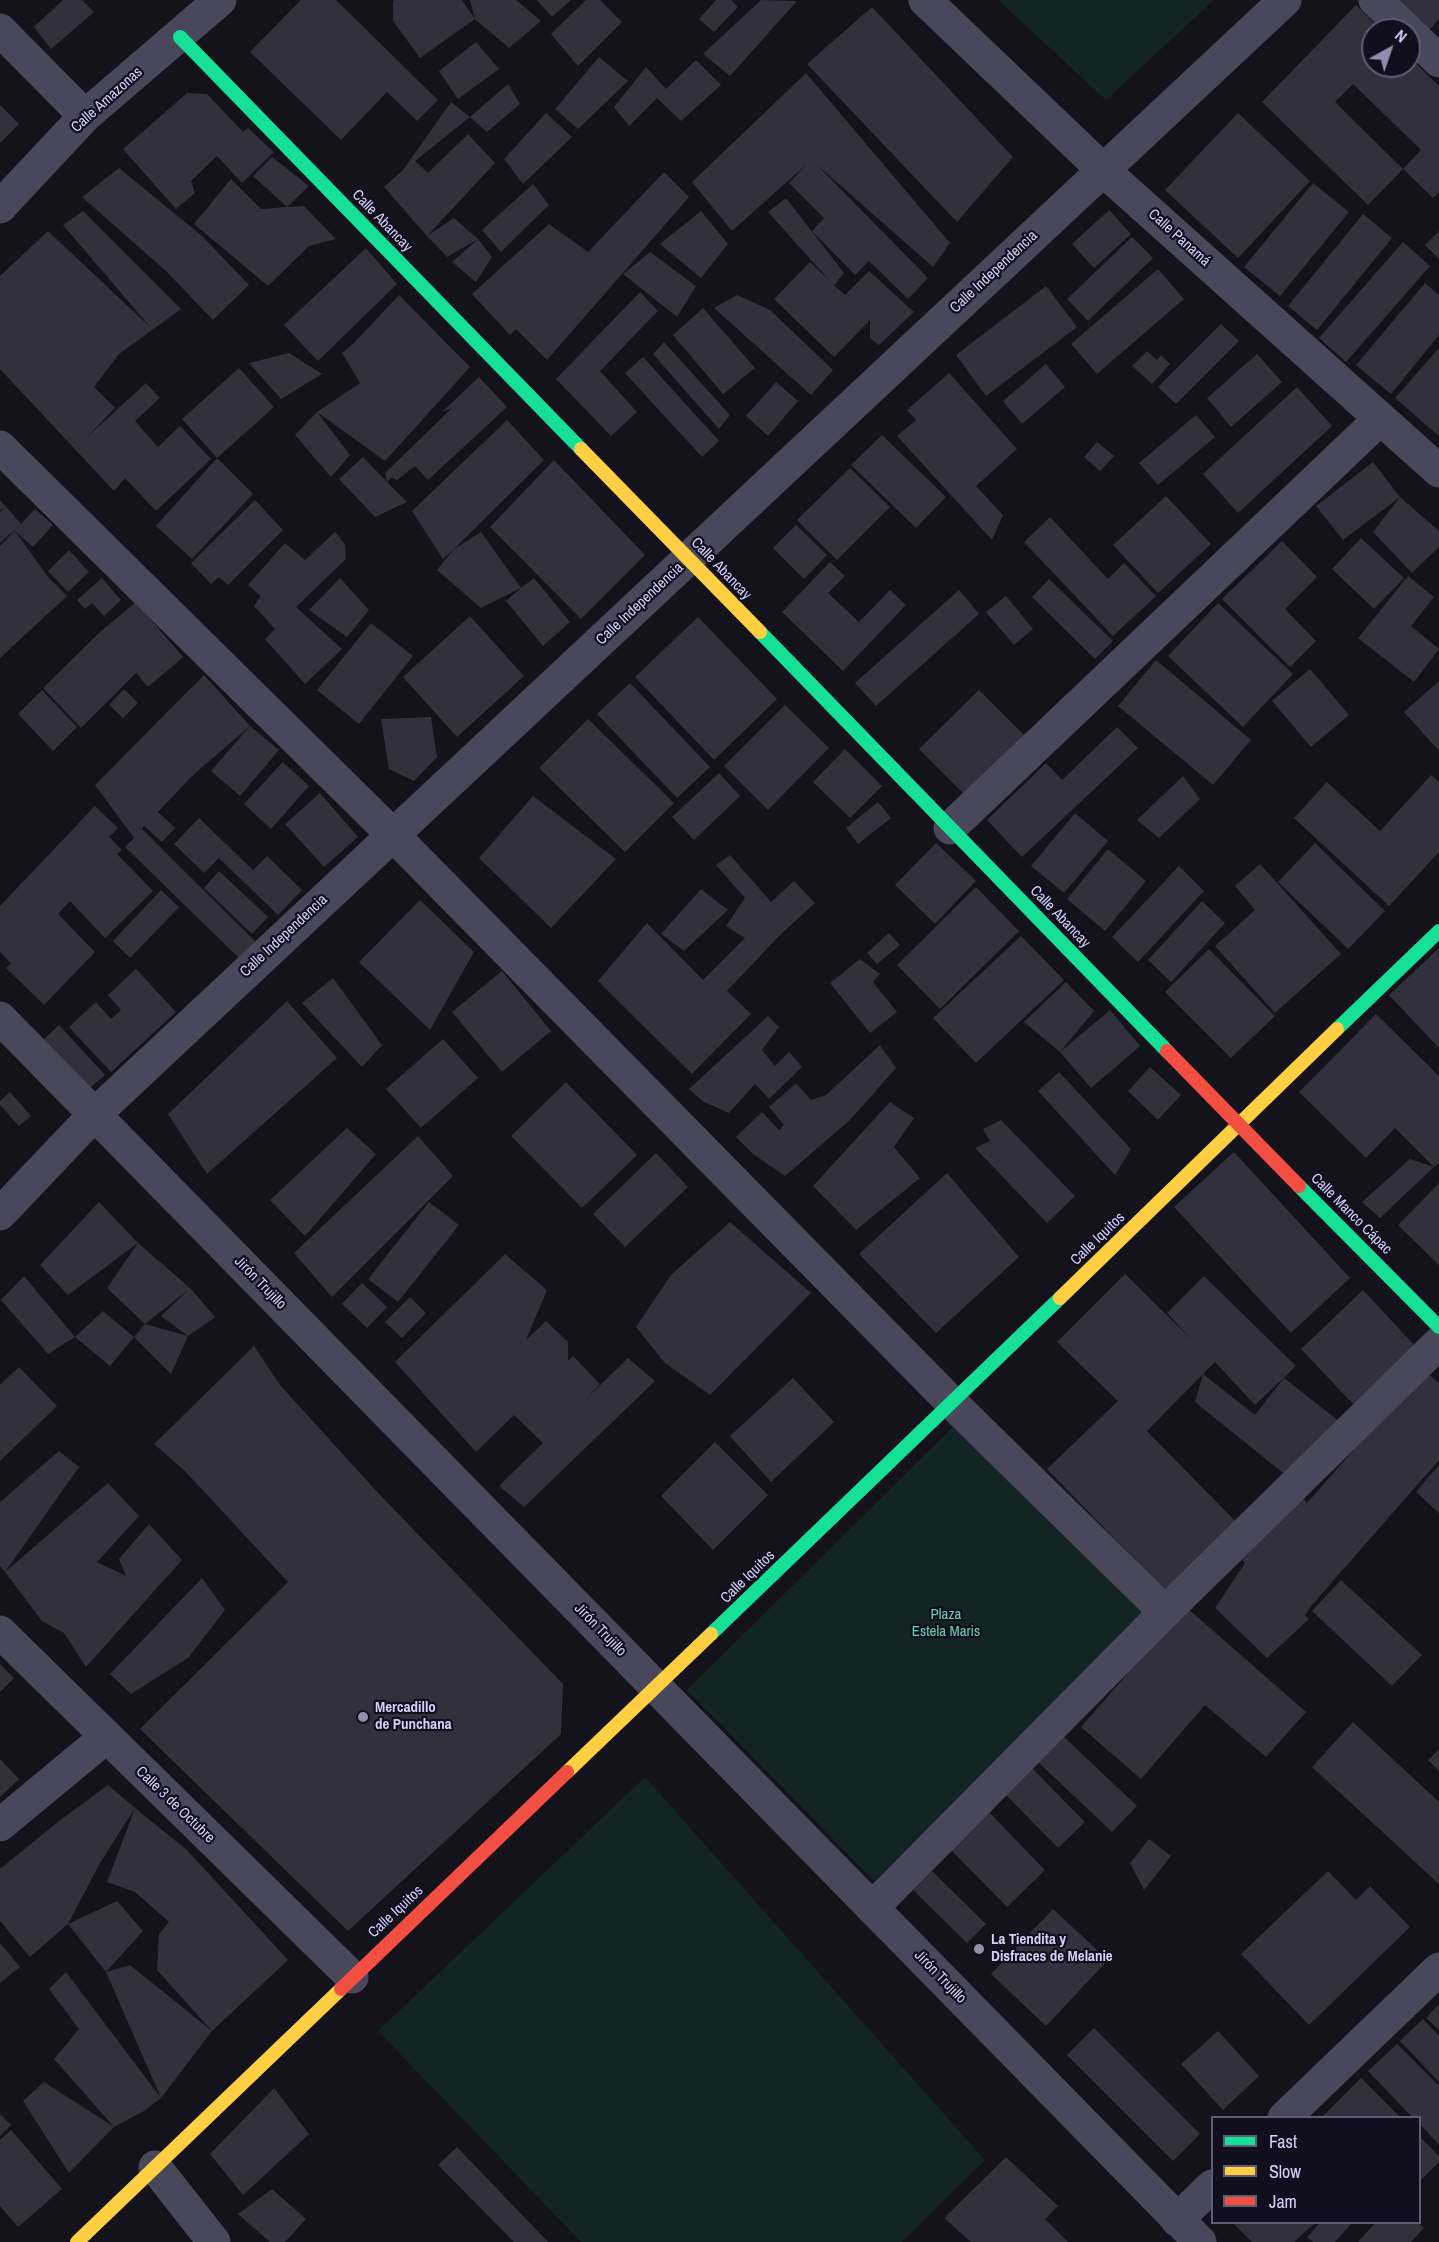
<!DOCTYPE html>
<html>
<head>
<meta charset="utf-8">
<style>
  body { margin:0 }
  #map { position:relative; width:1439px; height:2242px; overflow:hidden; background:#14121a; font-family:"Archivo Narrow",sans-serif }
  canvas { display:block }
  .legend { position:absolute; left:1211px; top:2116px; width:210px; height:108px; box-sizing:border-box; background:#110f1e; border:2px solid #5f5d76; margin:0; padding:8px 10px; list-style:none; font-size:18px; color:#d4d1f9 }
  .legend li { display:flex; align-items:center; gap:12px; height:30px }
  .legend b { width:30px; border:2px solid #5f5d76 }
  .north { position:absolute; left:1361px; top:18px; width:60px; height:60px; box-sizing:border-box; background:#110f1e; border:2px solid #5f5d76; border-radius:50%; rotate:40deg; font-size:16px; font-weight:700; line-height:24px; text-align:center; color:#d4d1f9 }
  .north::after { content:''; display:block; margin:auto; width:21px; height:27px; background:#918eab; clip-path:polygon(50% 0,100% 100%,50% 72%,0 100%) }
</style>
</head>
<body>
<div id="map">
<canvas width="1439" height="2242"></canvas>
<ul class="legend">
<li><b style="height:8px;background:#16e098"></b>Fast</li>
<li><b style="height:8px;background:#ffcf43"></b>Slow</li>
<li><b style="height:8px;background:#f24e42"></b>Jam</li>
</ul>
<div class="north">N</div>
</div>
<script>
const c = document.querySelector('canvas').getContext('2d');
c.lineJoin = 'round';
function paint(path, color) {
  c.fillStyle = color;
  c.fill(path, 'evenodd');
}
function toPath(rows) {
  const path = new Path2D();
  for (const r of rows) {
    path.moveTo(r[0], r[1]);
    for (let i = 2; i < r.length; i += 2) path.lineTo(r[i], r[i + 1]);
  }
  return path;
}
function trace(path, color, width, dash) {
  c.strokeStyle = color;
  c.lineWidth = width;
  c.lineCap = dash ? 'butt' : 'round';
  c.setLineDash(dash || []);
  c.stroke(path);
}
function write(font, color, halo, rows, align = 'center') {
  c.font = font + ' "Archivo Narrow",sans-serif';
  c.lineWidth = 4.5;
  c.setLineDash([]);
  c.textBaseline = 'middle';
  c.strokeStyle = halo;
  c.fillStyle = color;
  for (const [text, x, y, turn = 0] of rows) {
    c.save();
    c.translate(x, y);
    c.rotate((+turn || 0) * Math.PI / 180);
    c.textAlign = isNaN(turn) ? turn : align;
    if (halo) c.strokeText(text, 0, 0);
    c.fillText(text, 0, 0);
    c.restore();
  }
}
paint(toPath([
  [998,0,1214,0,1106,100],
  [967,1413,1169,1595,874,1881,687,1690],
  [645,1777,985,2160,902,2242,581,2242,378,2031]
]), '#122424');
paint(toPath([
  [63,0,82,0,94,12,51,49,34,27],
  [301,0,336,0,438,100,417,121,387,92,341,140,250,52],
  [395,0,462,0,475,19,420,58,393,21,393,1],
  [470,0,516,0,541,21,509,48,475,19],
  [537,0,571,0,552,17],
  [586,0,600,0,622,22,578,66,551,34],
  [716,0,731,0,738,7,714,32,699,19],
  [761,0,797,1,730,76,703,54],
  [1376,0,1439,0,1439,19,1422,39],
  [1356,5,1381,30,1373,30,1373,66,1409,66,1409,57,1439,86,1439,192,1433,198,1403,169,1368,205,1262,102],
  [1353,84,1421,150,1403,169,1335,102],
  [872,7,1013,157,957,222,807,64],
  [476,42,499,69,458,99,439,71],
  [599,57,628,81,578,129,555,109],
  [696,60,721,85,681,121,657,98,629,126,614,107,646,67,666,89],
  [806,73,950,243,933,267,816,164,928,278,908,299,869,261,855,275,812,231,824,218,789,183,807,164,732,231,692,182],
  [508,84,520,104,487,132,470,117],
  [187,93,207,94,243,132,248,128,274,152,242,183,217,156,191,181,195,193,176,209,123,149],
  [451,102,470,117,415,161,428,173,468,134,495,163,427,236,384,187,403,170],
  [0,105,19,124,0,143],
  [546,113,572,137,523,184,504,159],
  [1238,113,1310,181,1238,258,1165,190],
  [272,157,309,186,287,207,304,206,336,239,309,246,268,286,194,224,231,179,261,209,287,207,253,176],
  [119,168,202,236,249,285,213,320,166,271,82,197],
  [664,172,689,197,547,360,516,329,510,335,472,294,549,224,588,252],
  [1313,183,1349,212,1280,296,1244,267],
  [533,184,549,205,501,252,482,230],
  [786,198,844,273,834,285,845,295,869,271,914,312,879,345,870,338,870,320,834,357,774,299,810,262,830,281,768,212],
  [1109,210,1131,234,1094,268,1072,244],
  [83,211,181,309,119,354,94,387,115,408,86,438,146,383,160,398,135,421,158,447,180,426,211,459,156,511,125,478,114,491,0,369,0,276,48,231,151,328,63,225],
  [701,211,728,244,701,278,660,244],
  [1363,214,1392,238,1317,330,1288,306],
  [454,218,478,239,492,257,476,282,452,262,478,239,447,257,427,236],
  [1439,231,1439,259,1425,245],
  [1132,237,1153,258,1088,321,1067,299],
  [1403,242,1430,266,1346,362,1319,338],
  [366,248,397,284,318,361,284,325],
  [650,252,696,286,677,317,623,274],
  [1158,269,1184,299,1097,374,1071,344],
  [1425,283,1439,295,1439,335,1391,394,1356,365],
  [1046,286,1077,327,986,396,956,355],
  [640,292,658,311,600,371,637,412,611,436,556,379],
  [399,295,470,367,385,461,317,412,360,383,342,353,354,343],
  [737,295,770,310,833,370,811,395,714,308],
  [703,308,755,368,723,394,673,335],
  [1221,324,1239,341,1176,404,1158,387],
  [664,342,730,415,719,429,653,354],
  [1439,348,1439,436,1395,398],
  [1147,351,1157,360,1161,355,1170,364,1152,384,1132,366],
  [289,353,322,374,281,399,249,363],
  [1257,354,1282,382,1231,427,1207,398],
  [643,357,719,441,702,457,625,373],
  [1046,364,1065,387,1022,424,1003,401],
  [239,368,274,407,217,458,182,419],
  [949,373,1017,449,976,486,1003,515,992,540,897,436,916,420,907,410],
  [479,377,507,407,428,480,415,466,397,480,392,477,387,482,407,502,375,517,339,479,363,457,387,482,385,473,452,408,442,412],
  [776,382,798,401,768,436,746,416],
  [1297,387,1332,426,1238,513,1203,474],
  [317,412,350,455,331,477,295,435],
  [1196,415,1215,437,1158,485,1139,463],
  [507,420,544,460,454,549,481,532,521,588,534,578,570,622,543,646,506,601,521,588,481,608,437,570,454,549,443,559,412,511],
  [882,435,946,497,916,528,851,465],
  [1097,442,1114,456,1100,471,1084,457],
  [217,458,253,494,192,559,156,526],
  [554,460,645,555,581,619,490,527],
  [1373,462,1400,497,1439,531,1439,547,1412,573,1373,532,1400,497,1343,540,1316,506],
  [850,468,890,507,837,560,797,520],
  [1166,496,1211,544,1158,593,1113,545],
  [0,500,21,524,0,543,0,512,5,507,0,510],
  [255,500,283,530,228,585,219,577,211,584,191,563],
  [35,509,53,525,33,547,15,531,48,577,67,596,0,658,0,546],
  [1050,517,1108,579,1124,563,1156,596,1113,636,1024,542],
  [796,525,827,555,804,579,773,548],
  [335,532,345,544,346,559,296,607,342,649,305,684,265,639,275,629,254,606,261,596,248,585,285,543,305,560],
  [1361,538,1404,578,1374,609,1332,569],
  [1282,541,1317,577,1285,609,1316,641,1290,667,1222,599],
  [69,550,89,572,68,592,48,571],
  [830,562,845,576,828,593,859,622,890,590,906,605,843,671,782,612],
  [1408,576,1434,597,1411,626,1439,649,1414,682,1358,638],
  [102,578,121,600,104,616,92,603,85,609,77,600],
  [340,578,369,610,347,637,309,610],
  [1049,579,1113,641,1095,659,1032,597],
  [959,590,979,614,876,706,855,683],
  [1006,596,1033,629,1014,645,986,612],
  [136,602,183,657,148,687,136,673,81,728,43,688,100,632],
  [1218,603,1293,674,1243,727,1168,656],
  [470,616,524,676,457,737,403,677],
  [698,617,777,699,714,760,635,677],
  [371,623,413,656,359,724,317,690],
  [1156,660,1251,740,1213,785,1118,706],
  [1310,669,1349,715,1311,747,1272,701],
  [204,675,250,726,279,750,240,796,211,771,250,726,192,776,158,812,175,828,162,842,144,826,142,829,260,946,243,962,125,847,134,838,95,785],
  [1439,681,1439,751,1404,712],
  [630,683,710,767,677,798,597,714],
  [124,689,138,703,123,718,109,705],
  [42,690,77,727,53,751,18,714],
  [979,690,1025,736,965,795,919,749],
  [785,705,829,748,768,810,724,766],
  [431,717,437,757,414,781,389,769,381,719],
  [588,719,674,803,625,852,539,768],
  [1117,727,1138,748,1022,857,987,820,1046,763,1062,780],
  [845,749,882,786,850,818,813,782],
  [283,762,309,786,271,829,244,804],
  [719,773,740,796,694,840,672,817],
  [1431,775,1439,782,1439,852,1389,906,1294,818,1327,782,1380,831],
  [1183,776,1200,799,1159,838,1137,820],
  [320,793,358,837,324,867,285,824],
  [533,796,616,859,551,928,479,858],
  [878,802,891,818,858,844,846,828],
  [95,806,118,828,109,837,122,850,117,854,153,891,105,938,70,901,58,914,95,952,44,1005,6,968,11,963,0,952,0,906],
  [1075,813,1108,841,1064,893,1031,866],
  [199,818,253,870,267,856,302,890,278,915,219,858,204,873,174,844],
  [936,843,976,881,935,924,895,885],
  [1315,843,1385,911,1348,949,1278,882],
  [1108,849,1146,881,1105,931,1067,899],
  [730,855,771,902,794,881,815,903,780,935,727,991,751,1014,692,1074,598,981,647,923,703,980,745,938,726,926,745,898,716,865],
  [1260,864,1341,954,1275,1013,1215,946,1255,910,1235,886],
  [1179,866,1204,891,1138,962,1112,937],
  [219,871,268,917,252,934,204,888],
  [976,887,1019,931,940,1009,897,965],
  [701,889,728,910,684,951,661,934],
  [161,890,179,907,130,958,113,941],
  [420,900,474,952,430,1030,359,962],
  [1202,901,1225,923,1171,982,1148,960],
  [889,933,900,945,877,964,867,953],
  [1021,936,1064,980,976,1063,933,1018],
  [1439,948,1439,1048,1389,995],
  [1209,949,1275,1016,1231,1058,1165,992],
  [860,959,880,974,873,982,897,1012,870,1033,830,983],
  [136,969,176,1012,111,1072,69,1027,96,1002,111,1019,121,1010,108,995],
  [502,971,551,1031,502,1072,452,1012],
  [333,978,382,1045,362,1067,302,1003],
  [1066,982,1094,1011,1060,1052,1024,1022],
  [287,1001,337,1058,207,1174,168,1114],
  [1110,1010,1140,1046,1091,1088,1060,1052],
  [1376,1014,1439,1076,1439,1163,1434,1167,1395,1128,1366,1158,1299,1092],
  [768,1016,779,1027,762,1050,775,1066,789,1052,802,1067,769,1099,755,1084,729,1113,704,1102,689,1089],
  [59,1025,105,1075,82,1095,37,1046],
  [443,1039,478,1078,421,1128,386,1089],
  [880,1045,896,1068,850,1120,785,1176,753,1154,736,1137,762,1112,779,1130,784,1125,769,1107,796,1083,811,1100,826,1095],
  [1150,1067,1181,1095,1158,1120,1128,1091],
  [1059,1072,1131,1149,1115,1175,1038,1091],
  [566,1082,637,1155,582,1208,511,1136],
  [10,1092,31,1116,19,1126,0,1105,0,1101],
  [890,1102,914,1118,894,1147,920,1178,856,1230,813,1186],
  [1001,1120,1075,1196,1047,1223,975,1148,990,1141,983,1129],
  [347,1128,376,1154,305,1236,270,1200],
  [418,1136,453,1176,332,1297,294,1253],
  [1234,1152,1350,1278,1291,1333,1174,1207],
  [656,1153,688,1187,625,1247,593,1214],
  [1410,1159,1434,1167,1380,1218,1362,1202],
  [947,1173,1019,1257,936,1333,859,1254],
  [1439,1183,1439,1265,1398,1225],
  [99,1202,138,1243,68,1295,40,1265],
  [429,1202,459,1225,398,1302,368,1279],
  [730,1222,811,1293,710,1395,665,1363,636,1327,671,1275],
  [138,1243,190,1288,215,1317,188,1336,171,1374,134,1337,145,1324,107,1288],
  [188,1290,161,1316,188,1336,145,1324],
  [505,1254,547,1290,526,1340,546,1321,568,1342,568,1361,573,1356,600,1384,586,1399,628,1358,655,1381,524,1507,499,1486,543,1443,514,1415,476,1452,395,1362],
  [1125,1274,1193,1341,1167,1313,1204,1276,1296,1366,1255,1405,1215,1362,1147,1431,1239,1525,1169,1595,1047,1469,1118,1401,1057,1342],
  [24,1276,75,1337,48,1354,1,1300],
  [362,1283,387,1307,367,1328,342,1304],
  [1363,1290,1415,1346,1353,1404,1301,1349],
  [410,1297,426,1313,402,1338,385,1322],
  [103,1311,134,1337,110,1366,75,1337],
  [254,1346,280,1385,380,1495,563,1684,561,1734,348,1931,140,1729,288,1582,184,1470,154,1444],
  [19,1367,57,1406,0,1461,0,1385],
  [1424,1370,1439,1383,1439,1460,1312,1605,1305,1615,1309,1619,1267,1658,1215,1608,1245,1563,1242,1560,1298,1493,1307,1503],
  [1203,1374,1255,1415,1284,1378,1340,1422,1293,1481,1195,1402],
  [793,1378,834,1422,771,1482,730,1436],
  [715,1442,768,1495,713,1550,661,1496],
  [59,1451,79,1467,5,1572,0,1566,0,1502],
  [1439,1465,1439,1513,1416,1492],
  [108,1483,139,1516,97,1562,126,1576,119,1559,149,1524,182,1560,86,1667,64,1633,42,1621,5,1572],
  [202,1578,225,1610,188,1658,131,1694,110,1674],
  [1341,1580,1422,1655,1392,1686,1312,1611],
  [1186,1607,1306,1712,1266,1757,1205,1705,1141,1779,1081,1727],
  [0,1664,14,1678,0,1692],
  [1353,1722,1439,1802,1439,1884,1312,1767],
  [1063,1736,1137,1806,1112,1832,1038,1762],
  [1439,1749,1439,1771,1428,1760],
  [0,1759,19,1779,0,1797],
  [1025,1761,1085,1822,1058,1848,998,1787],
  [108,1785,135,1808,100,1863,68,1924,30,1957,0,1921,0,1869,59,1821],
  [984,1807,1045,1870,1007,1907,945,1844],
  [135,1808,187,1850,288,1960,212,2031,157,1970,159,1934,169,1922,135,1892,107,1882],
  [1149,1839,1171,1856,1144,1890,1130,1863],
  [932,1871,986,1924,967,1943,913,1890],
  [1328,1871,1356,1900,1370,1886,1410,1927,1309,2025,1241,1954],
  [117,1901,143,1931,106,1972,68,1924],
  [1053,1909,1108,1960,1046,2026,991,1974],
  [0,1943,20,1967,0,1983],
  [130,1965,212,2031,161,2098,144,2111,114,2127,69,2173,23,2101,44,2082,114,2127,54,2059,79,2029,49,1989,66,1972,161,2098,106,1972],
  [1439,2004,1439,2030,1426,2018],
  [1423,2019,1439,2036,1439,2082,1400,2041],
  [1094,2028,1200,2134,1173,2161,1067,2055],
  [1218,2031,1259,2076,1223,2110,1181,2064],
  [1397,2044,1439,2086,1439,2145,1420,2124,1420,2118,1413,2118,1368,2071],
  [1361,2078,1401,2118,1321,2118],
  [274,2088,309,2134,243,2195,210,2154],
  [0,2114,11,2125,0,2136],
  [11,2130,62,2189,18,2227,0,2206,0,2140],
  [1420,2137,1439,2156,1439,2162,1420,2181],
  [457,2147,548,2242,514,2242,438,2165],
  [1006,2157,1058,2206,1045,2219,1068,2242,971,2242,944,2218],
  [272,2189,306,2219,285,2242,270,2242,238,2214],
  [1233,2223,1315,2223,1294,2242,1252,2242],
  [1320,2223,1352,2223,1335,2242,1313,2242,1307,2237],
  [1375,2223,1418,2223,1424,2228,1411,2242,1358,2242]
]), '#32303d');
trace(toPath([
  [925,0,1103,170,1439,471],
  [1375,0,1407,30],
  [0,30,85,116],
  [1409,32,1439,61],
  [0,207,85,116,220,0],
  [0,447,393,835,952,1403,1165,1612],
  [950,828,1380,419],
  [0,1018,1200,2242],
  [0,1214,94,1115,1285,0],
  [0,1632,352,1977],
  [0,1825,106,1737],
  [872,1908,1165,1612,1439,1343],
  [1284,2118,1439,1969],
  [155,2167,214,2242],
  [1177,2220,1212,2186]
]), '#48485a', 33);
trace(toPath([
  [180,37,581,449],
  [760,632,1167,1051],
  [1337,1029,1439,931],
  [1299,1186,1439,1327],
  [711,1634,1060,1298]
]), '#16e098', 14);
trace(toPath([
  [581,449,760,632],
  [1060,1298,1337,1029],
  [567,1772,711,1634],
  [77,2242,341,1989]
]), '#ffcf43', 14);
trace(toPath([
  [1167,1051,1299,1186],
  [341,1989,567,1772]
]), '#f24e42', 14);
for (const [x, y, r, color] of [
  [363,1717,6,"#918eab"],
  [979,1949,6,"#918eab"]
]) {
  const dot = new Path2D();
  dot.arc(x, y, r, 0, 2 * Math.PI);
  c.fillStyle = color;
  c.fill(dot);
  trace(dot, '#110f1e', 2);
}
write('15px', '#d4d1f9', '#110f1e', [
  ["Calle Amazonas",107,100,-42],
  ["Calle Abancay",382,221,46],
  ["Calle Panamá",1179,238,42],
  ["Calle Independencia",994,272,-43],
  ["Calle Abancay",721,569,46],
  ["Calle Independencia",640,604,-43],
  ["Calle Abancay",1060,917,46],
  ["Calle Independencia",284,936,-43],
  ["Calle Manco Cápac",1351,1214,45],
  ["Calle Iquitos",1098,1239,-44],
  ["Jirón Trujillo",260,1283,46],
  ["Calle Iquitos",748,1577,-44],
  ["Jirón Trujillo",600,1630,46],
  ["Calle 3 de Octubre",175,1805,44],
  ["Calle Iquitos",396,1912,-43],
  ["Jirón Trujillo",940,1977,46]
]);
write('15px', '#66d0b2', '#110f1e', [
  ["Plaza",946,1615],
  ["Estela Maris",946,1632]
]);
write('bold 15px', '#d4d1f9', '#110f1e', [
  ["Mercadillo",375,1708],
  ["de Punchana",375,1725],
  ["La Tiendita y",991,1940],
  ["Disfraces de Melanie",991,1957]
], 'left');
</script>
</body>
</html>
